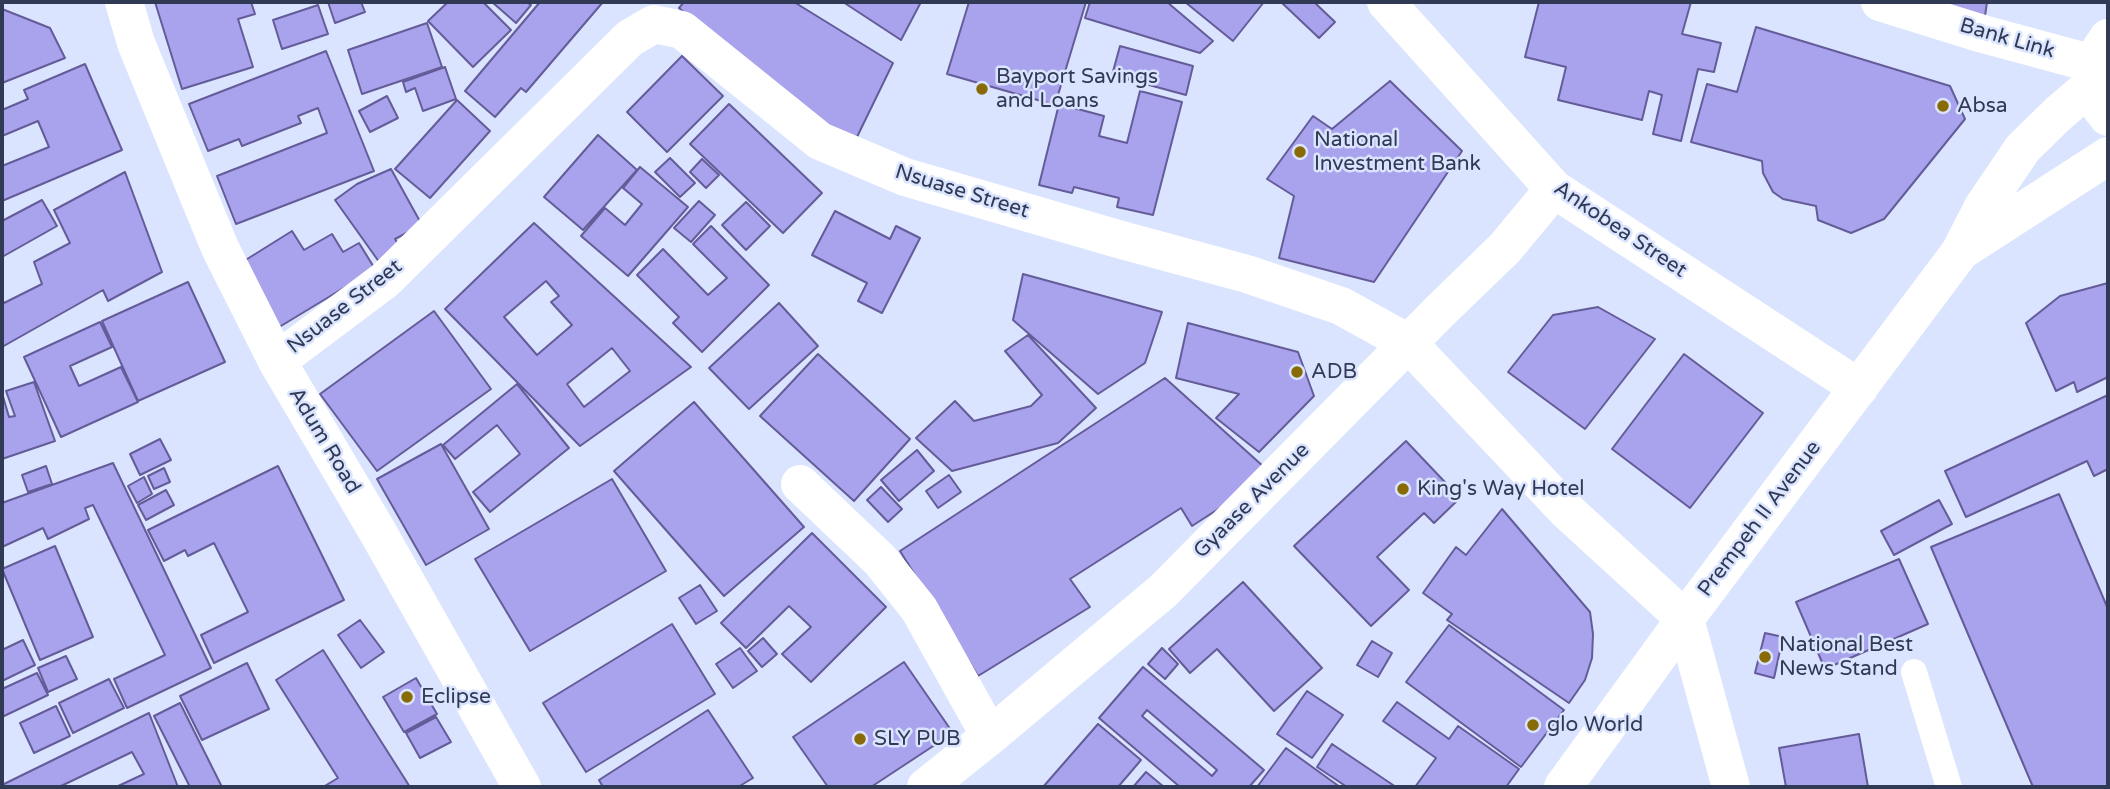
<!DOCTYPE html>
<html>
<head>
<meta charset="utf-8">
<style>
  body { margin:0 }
  #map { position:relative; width:2110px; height:789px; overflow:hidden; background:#dae4ff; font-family:"Varela Round",sans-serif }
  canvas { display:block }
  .frame { position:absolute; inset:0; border:4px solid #313a54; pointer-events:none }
</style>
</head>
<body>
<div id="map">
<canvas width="2110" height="789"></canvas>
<div class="frame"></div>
</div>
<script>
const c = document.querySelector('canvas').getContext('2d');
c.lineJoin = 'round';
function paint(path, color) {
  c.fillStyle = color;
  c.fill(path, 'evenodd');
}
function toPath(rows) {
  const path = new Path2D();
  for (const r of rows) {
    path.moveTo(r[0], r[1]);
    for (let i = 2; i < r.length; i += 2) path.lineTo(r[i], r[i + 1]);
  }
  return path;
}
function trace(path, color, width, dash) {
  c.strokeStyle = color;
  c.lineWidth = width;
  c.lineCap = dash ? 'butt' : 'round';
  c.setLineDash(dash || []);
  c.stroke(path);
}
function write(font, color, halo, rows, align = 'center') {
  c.font = font + ' "Varela Round",sans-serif';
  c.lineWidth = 5;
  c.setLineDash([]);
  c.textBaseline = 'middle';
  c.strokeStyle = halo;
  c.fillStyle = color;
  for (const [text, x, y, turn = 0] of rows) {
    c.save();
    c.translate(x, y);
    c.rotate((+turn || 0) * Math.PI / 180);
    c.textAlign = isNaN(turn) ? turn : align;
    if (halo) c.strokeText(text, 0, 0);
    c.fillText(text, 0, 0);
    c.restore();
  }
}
const building = toPath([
  [155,2,251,2,255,14,238,19,253,67,182,89,155,2],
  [328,2,361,2,365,12,335,23,328,2],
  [448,2,483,2,511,30,473,67,428,21,448,2],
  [492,2,526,2,531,5,516,23,492,2],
  [540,2,603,2,526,92,521,88,495,117,465,91,540,2],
  [684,2,794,2,893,63,856,139,794,109,679,8,684,2],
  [843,2,921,2,901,40,843,2],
  [969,2,1086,2,1055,105,947,74,969,2],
  [1090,2,1167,2,1213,41,1200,53,1085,18,1090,2],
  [1185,2,1264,2,1233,41,1185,2],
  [1281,2,1314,2,1335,22,1319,38,1281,2],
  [1539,2,1691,2,1682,34,1721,43,1714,72,1698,69,1681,141,1653,134,1662,95,1649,91,1642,120,1558,100,1566,67,1525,57,1539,2],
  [1938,2,1987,2,1985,16,1938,2],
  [318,5,328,34,282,49,273,20,318,5],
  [2,9,50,28,65,58,2,83,2,9],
  [427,23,442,67,362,94,348,50,427,23],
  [1756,27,1950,86,1965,119,1884,219,1851,233,1818,220,1816,206,1783,199,1773,192,1763,173,1762,161,1691,142,1707,84,1737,92,1756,27],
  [1120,46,1193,66,1186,95,1112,75,1120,46],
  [326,51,374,171,236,224,217,176,327,133,318,108,298,116,301,123,242,146,239,139,208,151,189,104,326,51],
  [682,56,723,96,667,152,627,112,682,56],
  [85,64,122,150,2,201,2,166,49,147,38,121,2,136,2,110,28,99,24,90,85,64],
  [445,67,456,99,423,111,415,88,406,92,403,82,445,67],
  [1390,81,1462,151,1374,282,1279,258,1294,196,1267,179,1313,116,1332,129,1390,81],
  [1140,91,1182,102,1153,215,1117,207,1119,198,1074,187,1072,193,1039,185,1059,104,1104,116,1099,136,1127,143,1140,91],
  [387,96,398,118,370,132,359,111,387,96],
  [457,100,490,131,430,198,395,169,457,100],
  [729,104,822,193,783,233,690,144,729,104],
  [598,135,637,170,583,230,544,197,598,135],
  [670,158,695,183,680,197,655,172,670,158],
  [702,159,719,175,706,188,690,172,702,159],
  [640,167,688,207,628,276,581,236,605,208,625,225,642,204,623,188,640,167],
  [391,169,422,225,395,239,403,252,382,266,335,200,357,184,391,169],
  [125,172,162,272,108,301,103,290,2,347,2,299,4,303,42,284,34,262,70,243,54,210,125,172],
  [42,200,57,226,2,257,2,221,42,200],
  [699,201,715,215,691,242,674,228,699,201],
  [746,202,770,226,746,250,722,225,746,202],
  [835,211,890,239,896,226,920,238,882,313,858,301,867,283,812,255,835,211],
  [534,223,691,367,580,446,445,309,534,223],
  [546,281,559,296,551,302,572,325,537,355,504,317,546,281],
  [612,348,630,371,584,407,567,384,612,348],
  [711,226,769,285,702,352,673,323,679,317,637,275,663,249,708,295,727,278,693,244,711,226],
  [292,231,304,250,332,234,343,252,359,243,375,269,276,329,244,261,292,231],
  [1023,274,1162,312,1145,363,1098,394,1013,320,1023,274],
  [188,282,225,362,138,401,102,321,188,282],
  [2108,283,2108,377,2077,392,2074,382,2056,391,2026,323,2060,296,2108,283],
  [779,303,818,346,749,409,709,368,779,303],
  [1598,307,1655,339,1585,429,1508,372,1553,315,1598,307],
  [434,311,491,389,377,471,320,394,434,311],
  [100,322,112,347,70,366,79,386,121,367,138,402,61,437,24,357,100,322],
  [1188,323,1298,352,1314,396,1259,452,1216,418,1239,394,1176,378,1188,323],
  [1028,335,1096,408,1058,443,952,471,916,438,955,401,974,421,1031,406,1042,395,1005,351,1028,335],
  [818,354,910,439,854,501,760,416,818,354],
  [1684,354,1763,413,1690,508,1612,449,1684,354],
  [1165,378,1264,467,1237,497,1192,526,1181,508,1070,579,1090,607,978,676,900,551,1165,378],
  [34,382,55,441,2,459,2,393,9,417,15,416,6,391,34,382],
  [517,384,569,448,490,512,473,492,520,454,497,425,455,459,443,445,517,384],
  [2108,395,2108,469,2094,476,2087,461,1966,517,1945,471,2108,395],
  [694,402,804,527,724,596,614,471,694,402],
  [160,439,171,460,140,475,130,454,160,439],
  [1406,441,1460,498,1434,523,1424,513,1377,557,1409,590,1371,626,1294,546,1406,441],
  [441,444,489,529,426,565,377,479,441,444],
  [917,450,934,471,899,501,881,480,917,450],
  [113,463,211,668,127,708,114,679,165,655,93,505,85,508,89,519,48,539,43,528,2,547,2,503,113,463],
  [46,466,52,484,28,492,22,475,46,466],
  [278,466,344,600,214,663,201,635,248,612,214,543,188,556,185,550,164,561,148,530,278,466],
  [164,468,170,482,154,489,148,476,164,468],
  [949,475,961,492,938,508,926,491,949,475],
  [144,477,152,494,137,503,128,486,144,477],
  [612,479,666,571,530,651,475,559,612,479],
  [881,487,902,509,888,522,867,500,881,487],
  [166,490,174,505,146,520,138,505,166,490],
  [2059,494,2108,609,2108,787,2033,787,1931,547,2059,494],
  [1939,500,1952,524,1894,555,1881,531,1939,500],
  [1502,509,1590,612,1593,634,1592,658,1585,680,1569,703,1447,620,1452,614,1423,593,1456,547,1466,555,1502,509],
  [812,533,886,607,811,682,782,654,811,627,789,606,746,648,721,623,812,533],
  [55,546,93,637,40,660,2,569,55,546],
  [1899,559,1928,624,1825,669,1796,602,1899,559],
  [1243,582,1322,668,1274,711,1217,649,1190,673,1169,649,1243,582],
  [700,585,717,611,696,624,679,598,700,585],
  [360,620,384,652,361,668,338,635,360,620],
  [672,624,715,694,586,772,543,703,672,624],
  [1449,625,1564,710,1521,767,1406,682,1449,625],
  [1765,633,1783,637,1774,678,1755,673,1765,633],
  [763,638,777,654,762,667,748,651,763,638],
  [23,640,35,665,2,681,2,650,23,640],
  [1372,641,1392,653,1378,677,1357,665,1372,641],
  [740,648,757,671,733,688,716,664,740,648],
  [1162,648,1178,664,1165,679,1148,664,1162,648],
  [323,650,410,787,323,787,338,778,276,680,323,650],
  [66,656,77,679,48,692,38,668,66,656],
  [904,662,953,733,871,787,828,787,793,737,904,662],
  [247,663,269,709,202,740,180,696,247,663],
  [1143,667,1264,770,1249,787,1180,787,1099,718,1143,667],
  [1147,710,1217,770,1212,776,1142,716,1147,710],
  [37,673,48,695,2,717,2,689,37,673],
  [416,678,437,714,404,732,383,697,416,678],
  [109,679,124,708,73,733,59,703,109,679],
  [1307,691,1343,715,1312,758,1277,734,1307,691],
  [1397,702,1449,739,1458,726,1519,769,1506,787,1415,787,1436,758,1383,721,1397,702],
  [180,703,222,787,190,787,154,716,180,703],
  [56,706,70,736,34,753,20,723,56,706],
  [708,710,753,778,738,787,603,787,599,780,708,710],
  [149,713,178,787,116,787,144,774,132,752,59,787,2,787,2,785,149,713],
  [436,717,451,742,420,758,406,733,436,717],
  [1098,724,1141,760,1118,787,1043,787,1098,724],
  [1859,734,1868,787,1786,787,1779,748,1859,734],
  [1332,744,1396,787,1347,787,1317,767,1332,744],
  [1286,748,1340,787,1257,787,1286,748],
  [1146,772,1164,787,1133,787,1146,772]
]);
paint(building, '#a9a2ec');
trace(building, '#645c99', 2);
trace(toPath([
  [1914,672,1949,787]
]), '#fff', 26);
trace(toPath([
  [124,2,136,43,220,248,277,361,376,529,522,787],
  [1386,2,1554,189,1859,388],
  [1880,2,1983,34,2094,64],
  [277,361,385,280,630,38,654,24,682,30,820,141,905,177,1118,239,1247,274,1341,306,1408,343,1566,510,1685,619,1731,787],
  [800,484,880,560,919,609,990,736],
  [926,787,990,736,1163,591,1440,311,1505,248,1554,189]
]), '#fff', 38);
trace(toPath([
  [2108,38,2098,53,2093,74,2093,84,2101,108,2108,117],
  [1961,251,2108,156],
  [1563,787,1685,619,1960,252,1983,207,2023,148,2059,113,2093,84]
]), '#fff', 38);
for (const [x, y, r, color] of [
  [982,89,7,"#886a07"],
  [1943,106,7,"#886a07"],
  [1300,152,7,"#886a07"],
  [1297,372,7,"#886a07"],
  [1403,489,7,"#886a07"],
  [1765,657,7,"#886a07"],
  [407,697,7,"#886a07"],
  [1533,725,7,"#886a07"],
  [860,739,7,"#886a07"]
]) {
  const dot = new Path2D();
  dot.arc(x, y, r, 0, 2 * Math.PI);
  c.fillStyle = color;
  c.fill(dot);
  trace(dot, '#dae4ff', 2.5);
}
write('21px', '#313a54', '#dae4ff', [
  ["Bank Link",2007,39,16],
  ["Nsuase Street",962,192,17],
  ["Ankobea Street",1620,230,34],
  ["Nsuase Street",345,307,-38],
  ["Adum Road",324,441,59],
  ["Gyaase Avenue",1252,501,-45],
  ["Prempeh II Avenue",1760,519,-53]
]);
write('21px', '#313a54', '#dae4ff', [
  ["Bayport Savings",996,77],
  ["and Loans",996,101],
  ["Absa",1957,106],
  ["National",1314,140],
  ["Investment Bank",1314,164],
  ["ADB",1311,372],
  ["King's Way Hotel",1417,489],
  ["National Best",1779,645],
  ["News Stand",1779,669],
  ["Eclipse",421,697],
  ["glo World",1547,725],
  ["SLY PUB",874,739]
], 'left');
</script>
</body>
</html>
